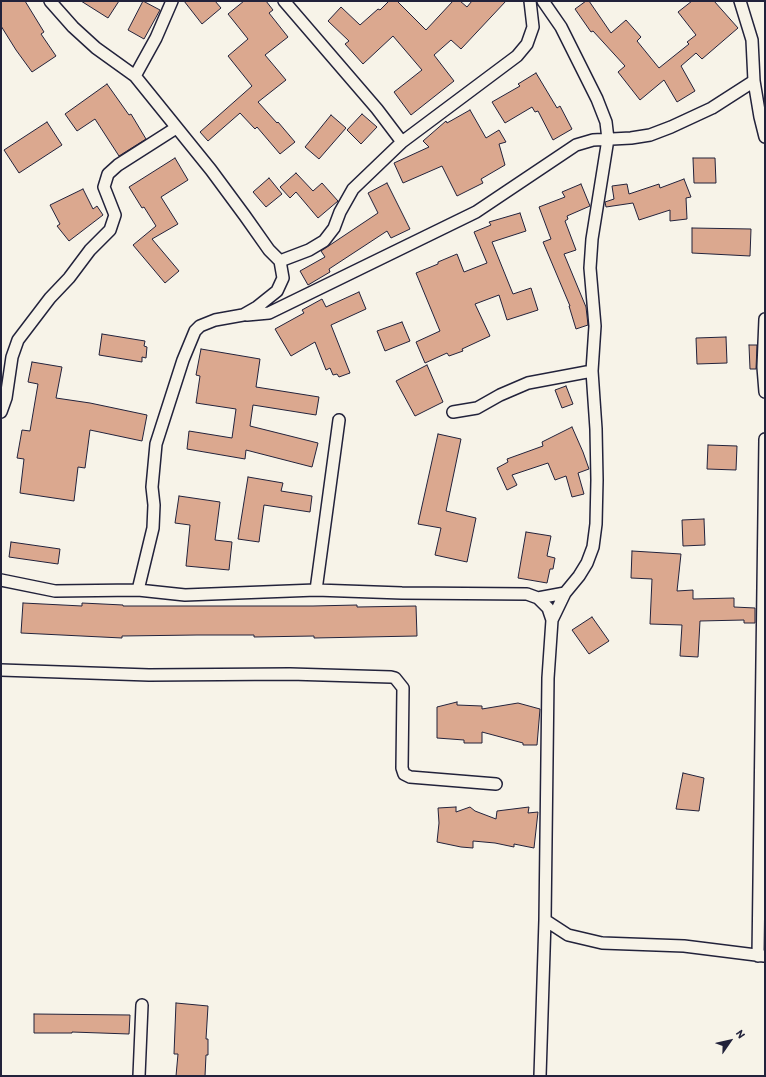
<!DOCTYPE html>
<html>
<head>
<meta charset="utf-8">
<style>
  body { margin:0 }
  #map { position:relative; width:766px; height:1077px; overflow:hidden; background:#f7f3e8; font-family:Itim,sans-serif }
  canvas { display:block }
  .frame { position:absolute; inset:0; border:2px solid #22223b; pointer-events:none }
  .north { position:absolute; left:710px; top:1021px; width:40px; height:40px; -webkit-text-stroke:3px #f7f3e8; paint-order:stroke; rotate:56deg; font-size:11px; font-weight:700; line-height:16px; text-align:center; color:#22223b }
  .north::after { content:''; display:block; margin:auto; width:14px; height:18px; background:#22223b; clip-path:polygon(50% 0,100% 100%,50% 72%,0 100%) }
</style>
</head>
<body>
<div id="map">
<canvas width="766" height="1077"></canvas>
<div class="frame"></div>
<div class="north">N</div>
</div>
<script>
const c = document.querySelector('canvas').getContext('2d');
c.lineJoin = 'round';
function paint(path, color) {
  c.fillStyle = color;
  c.fill(path, 'evenodd');
}
function toPath(rows) {
  const path = new Path2D();
  for (const r of rows) {
    path.moveTo(r[0], r[1]);
    for (let i = 2; i < r.length; i += 2) path.lineTo(r[i], r[i + 1]);
  }
  return path;
}
function trace(path, color, width, dash) {
  c.strokeStyle = color;
  c.lineWidth = width;
  c.lineCap = dash ? 'butt' : 'round';
  c.setLineDash(dash || []);
  c.stroke(path);
}
const building = toPath([
  [1,1,25,1,44,32,41,34,56,56,32,72,16,50,1,26,1,1],
  [81,1,119,1,108,18,81,1],
  [143,1,160,10,144,39,128,30,143,1],
  [184,1,215,1,221,8,202,24,184,1],
  [244,1,266,1,273,10,269,13,288,37,265,55,286,80,258,102,277,123,278,122,295,142,280,154,257,127,255,129,240,113,208,141,200,132,252,86,228,56,248,39,228,14,244,1],
  [389,1,397,1,426,30,453,1,460,1,467,7,472,1,506,1,461,49,451,40,434,55,454,81,411,115,394,92,422,70,393,36,363,64,345,44,349,41,328,21,341,7,360,25,378,9,380,10,389,1],
  [586,1,589,1,611,33,626,20,641,37,637,41,659,68,689,44,687,42,696,35,678,12,692,1,714,1,738,28,702,59,696,53,681,66,695,91,677,102,664,80,640,100,618,72,625,66,593,31,591,32,575,9,586,1],
  [536,73,557,108,560,106,572,129,553,140,538,111,535,112,532,107,505,123,492,102,520,86,518,84,536,73],
  [107,84,129,115,131,114,146,139,119,156,95,119,77,131,65,114,107,84],
  [470,110,486,138,499,130,506,142,499,144,505,165,481,179,483,183,457,196,442,166,403,183,394,163,429,147,423,141,446,121,447,123,470,110],
  [362,114,377,127,361,144,347,130,362,114],
  [331,115,346,128,319,159,305,147,331,115],
  [47,122,62,145,19,173,4,150,47,122],
  [175,158,188,180,161,197,178,224,152,239,179,271,165,283,133,245,156,226,144,207,142,208,129,187,175,158],
  [693,158,715,158,716,183,694,183,693,158],
  [296,173,313,191,322,183,338,201,318,218,296,192,290,198,280,187,296,173],
  [269,178,282,194,266,207,253,192,269,178],
  [684,179,691,197,686,198,687,219,670,221,670,210,639,220,633,203,606,207,605,202,614,199,612,186,627,184,629,194,659,184,660,188,684,179],
  [387,183,410,229,391,238,387,231,329,269,330,272,308,285,300,271,325,257,321,251,378,213,368,193,387,183],
  [581,184,590,206,567,216,568,219,565,221,576,250,564,254,586,307,588,325,576,329,569,306,570,306,543,242,551,239,539,207,565,197,562,192,581,184],
  [83,189,93,209,97,206,103,215,69,241,57,226,60,224,50,205,83,189],
  [520,213,526,231,492,242,513,294,531,288,538,310,507,320,499,295,475,304,490,336,462,349,463,351,449,356,447,353,425,363,416,342,440,331,416,273,438,264,438,262,457,254,464,272,487,263,474,232,491,225,489,222,520,213],
  [692,228,751,229,750,256,692,253,692,228],
  [359,292,366,309,331,325,350,373,339,377,337,374,333,375,330,368,326,370,315,342,291,356,275,329,304,313,302,310,322,299,326,307,359,292],
  [402,322,410,341,385,351,377,331,402,322],
  [102,334,145,341,144,346,147,347,146,358,142,357,142,362,99,355,102,334],
  [726,337,727,363,697,364,696,338,726,337],
  [749,345,757,345,756,369,750,369,749,345],
  [201,349,260,359,256,387,319,397,316,415,253,405,250,426,318,443,312,467,246,450,245,459,187,449,189,431,232,438,236,409,196,403,200,376,196,375,201,349],
  [32,362,62,367,56,398,90,403,147,415,142,441,90,430,85,468,78,467,74,501,20,493,24,459,17,458,22,430,30,431,38,384,28,382,32,362],
  [427,365,443,402,415,416,396,381,427,365],
  [566,386,573,404,562,408,555,390,566,386],
  [572,427,583,452,589,469,578,473,584,494,572,497,566,476,555,480,548,463,512,475,517,485,507,490,497,468,508,462,507,459,543,446,542,442,572,427],
  [438,434,461,439,446,511,476,518,467,562,435,555,441,528,418,524,438,434],
  [708,445,737,446,736,470,707,469,708,445],
  [248,477,283,483,281,491,312,496,310,512,264,505,259,542,238,539,248,477],
  [179,496,220,502,215,540,232,542,229,570,186,566,190,525,175,523,179,496],
  [704,519,705,545,683,546,682,520,704,519],
  [526,532,551,536,547,556,555,558,553,569,550,569,547,583,518,578,526,532],
  [11,542,60,549,58,564,9,557,11,542],
  [632,551,681,554,677,591,693,590,693,599,734,598,734,607,755,608,755,623,744,623,744,620,700,621,698,657,680,656,682,625,650,624,652,579,631,578,632,551],
  [23,603,82,606,82,603,123,605,123,606,313,606,357,605,357,607,416,606,417,636,314,638,314,636,254,637,254,635,197,635,122,636,122,638,21,633,23,603],
  [592,617,609,641,589,654,572,630,592,617],
  [457,702,457,705,482,706,482,709,518,703,540,709,537,745,523,745,523,743,482,732,482,743,464,743,464,740,437,738,437,707,457,702],
  [683,773,704,778,699,811,676,809,683,773],
  [456,807,456,812,470,807,475,811,496,819,497,811,529,807,528,813,538,812,534,848,514,844,514,847,495,843,473,841,473,848,461,847,437,842,439,823,438,808,456,807],
  [176,1003,208,1006,206,1039,208,1039,208,1055,206,1055,205,1076,176,1076,178,1054,174,1054,176,1003],
  [34,1014,130,1015,129,1034,72,1032,72,1033,34,1033,34,1014]
]);
paint(building, '#dba88f');
trace(building, '#22223b', 1);
const street = toPath([
  [50,1,73,27,96,48,135,76,211,170,245,216,269,250,280,261,283,278,277,291,257,307,243,315,215,320,200,326,195,331,183,360,156,444,152,487,154,505,153,528,138,590],
  [284,1,377,109,402,142],
  [543,1,561,27,597,99,606,122,608,139,592,239,590,268,595,326,592,371,596,429,597,480,596,524,593,547,587,563,579,576,565,593,552,620],
  [740,1,752,40,754,81,760,117,765,137],
  [135,76,156,38,172,1],
  [280,261,309,250,324,241,334,228,340,212,353,189,402,142,517,56,527,44,533,27,530,1],
  [247,315,269,313,476,212,576,145,593,140,631,138,650,135,671,127,712,108,754,81],
  [765,319,763,367,765,392],
  [1,412,6,398,12,357,18,340,50,298,69,278,90,250,110,230,115,215,104,187,108,174,118,165,176,128],
  [453,412,477,408,500,395,528,383,592,371],
  [1,580,55,591,138,590,185,595,316,590,402,593,527,594,538,598,548,608,552,620,548,678,545,920,540,1076],
  [316,590,339,420],
  [538,598,565,593],
  [1,670,149,675,290,674,391,677,395,678,403,688,402,768,404,774,410,777,496,784],
  [545,920,568,935,602,943,684,946,764,956],
  [758,956,765,439],
  [139,1076,142,1005]
]);
trace(street, '#22223b', 14);
trace(street, '#f7f3e8', 11);
</script>
</body>
</html>
